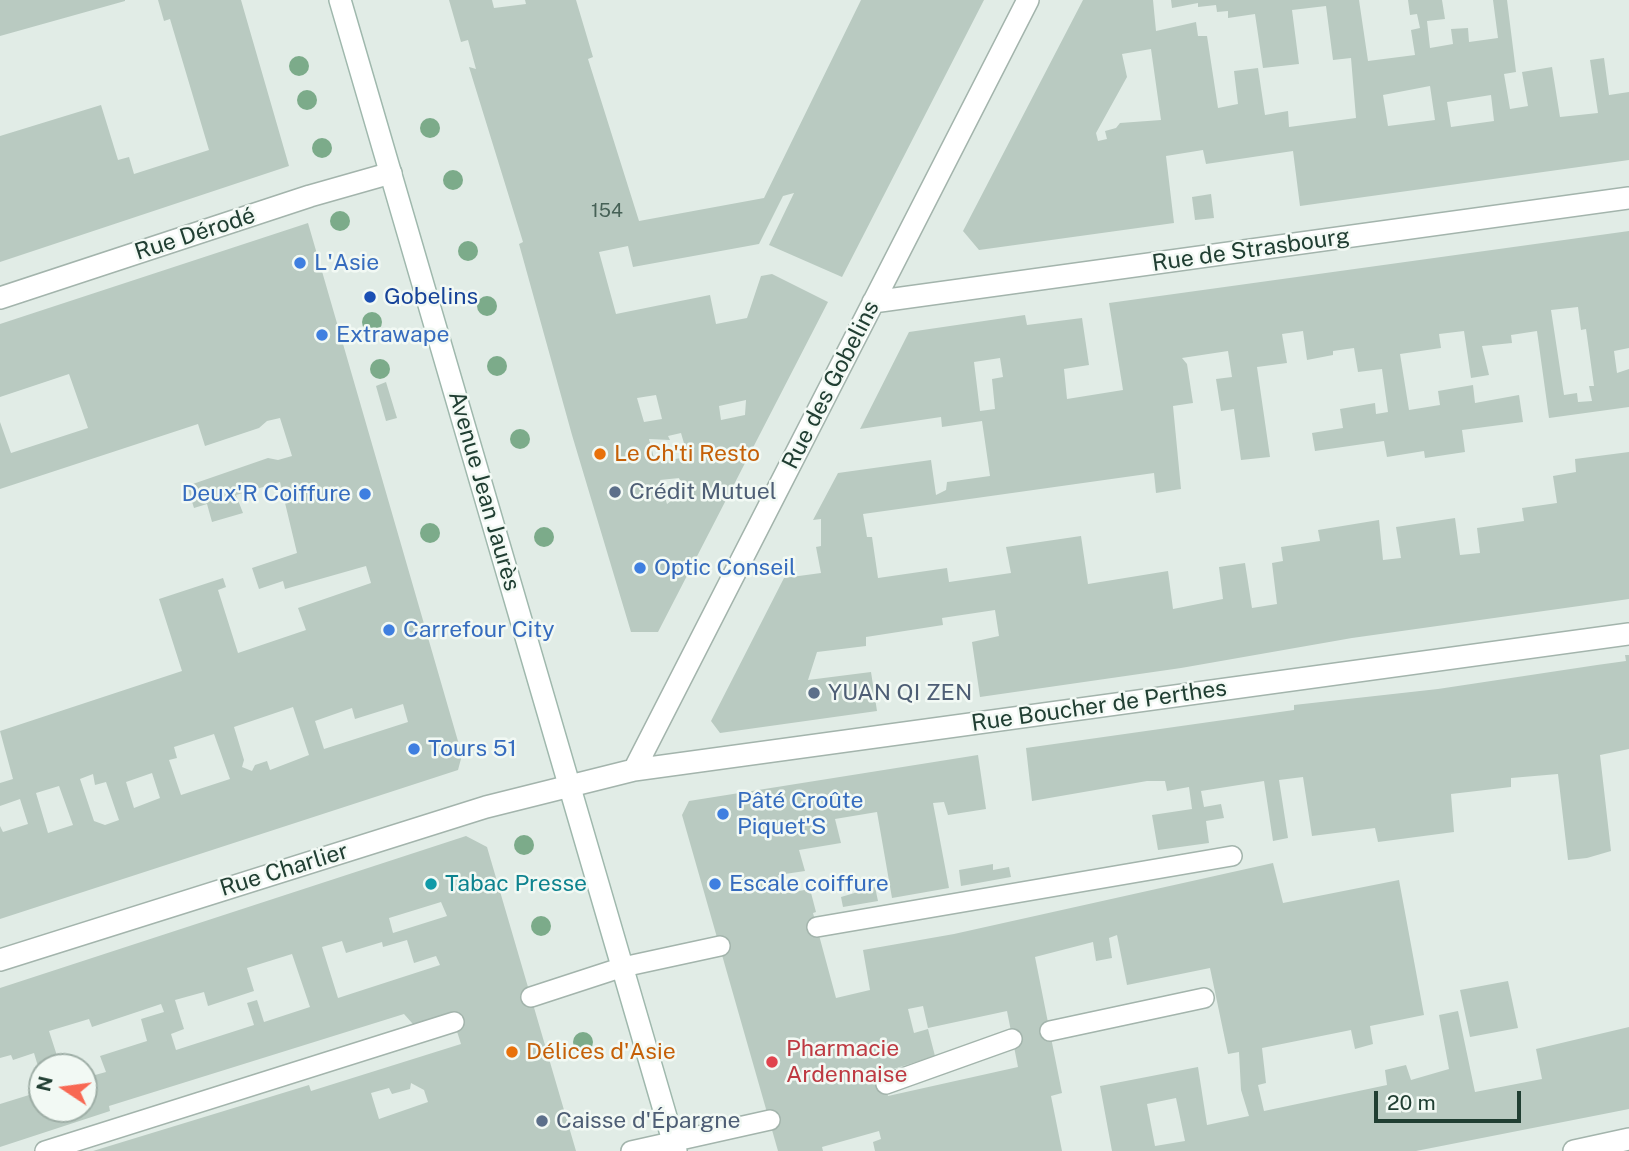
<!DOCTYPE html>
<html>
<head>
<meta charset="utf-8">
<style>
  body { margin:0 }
  #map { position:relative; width:1629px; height:1151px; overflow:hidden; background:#e1ece6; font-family:"Public Sans",sans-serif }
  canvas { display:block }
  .north { position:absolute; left:28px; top:1053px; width:70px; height:70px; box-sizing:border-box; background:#f2f9f4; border:2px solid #9eaea6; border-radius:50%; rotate:283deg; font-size:19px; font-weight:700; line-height:28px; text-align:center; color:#203e32 }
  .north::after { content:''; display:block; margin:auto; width:24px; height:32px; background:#f86853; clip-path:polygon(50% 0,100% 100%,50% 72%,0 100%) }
  .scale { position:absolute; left:1374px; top:1091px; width:147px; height:32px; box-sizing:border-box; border:4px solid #203e32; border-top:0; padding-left:9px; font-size:21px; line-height:24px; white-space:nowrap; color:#203e32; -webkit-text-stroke:5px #f2f9f4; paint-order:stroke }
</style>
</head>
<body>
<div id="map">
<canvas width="1629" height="1151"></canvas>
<div class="north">N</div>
<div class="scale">20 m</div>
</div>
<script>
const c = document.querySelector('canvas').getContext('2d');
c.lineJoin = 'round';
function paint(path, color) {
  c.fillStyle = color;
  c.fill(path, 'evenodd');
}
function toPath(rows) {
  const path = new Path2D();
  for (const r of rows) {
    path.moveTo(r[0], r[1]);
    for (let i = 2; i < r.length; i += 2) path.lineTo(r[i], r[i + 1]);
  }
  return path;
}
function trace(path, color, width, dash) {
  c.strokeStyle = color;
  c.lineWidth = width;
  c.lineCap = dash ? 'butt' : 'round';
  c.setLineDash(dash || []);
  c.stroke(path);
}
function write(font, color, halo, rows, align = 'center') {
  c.font = font + ' "Public Sans",sans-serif';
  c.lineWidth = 5;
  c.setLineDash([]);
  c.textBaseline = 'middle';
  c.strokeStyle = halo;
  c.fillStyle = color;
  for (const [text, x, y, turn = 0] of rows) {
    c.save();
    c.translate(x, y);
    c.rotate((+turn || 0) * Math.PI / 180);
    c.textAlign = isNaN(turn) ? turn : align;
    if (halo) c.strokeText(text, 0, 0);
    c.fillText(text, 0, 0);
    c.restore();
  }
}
paint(toPath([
  [0,0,125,0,125,1,0,36],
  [158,0,241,0,289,166,0,262,0,136,101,105,118,160,129,157,134,174,209,150,170,19,164,21],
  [449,0,492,0,494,8,526,4,525,0,576,0,593,57,588,59,639,221,764,198,861,0,984,0,842,277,769,245,794,193,783,196,759,244,633,267,628,246,599,252,616,314,710,295,716,324,747,318,761,276,772,274,828,302,658,632,631,632,572,435,519,244,523,242,469,67,476,69,468,40,461,42],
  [656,395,662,419,644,422,637,398],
  [746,400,745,415,721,420,719,406],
  [681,433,688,457,655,462,649,439,670,440,668,436],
  [679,478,683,492,667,504,660,480],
  [1083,0,1153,0,1156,31,1196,22,1198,36,1207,36,1218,108,1238,104,1234,71,1258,68,1265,115,1288,111,1289,127,1356,118,1351,58,1333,60,1326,6,1292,10,1299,64,1263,68,1255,14,1228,18,1228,11,1217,12,1216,5,1198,7,1198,3,1172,8,1171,0,1359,0,1368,61,1415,55,1411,30,1420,28,1417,14,1410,15,1408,0,1442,0,1445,19,1427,21,1430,48,1453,44,1451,29,1468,28,1469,42,1498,38,1493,0,1507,0,1516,72,1504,74,1510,109,1528,106,1522,72,1552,67,1560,117,1598,113,1590,60,1604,58,1609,95,1629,92,1629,160,1300,206,1293,151,1206,164,1203,150,1166,156,1174,223,979,250,963,231],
  [1151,49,1161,120,1120,123,1116,128,1105,131,1107,139,1098,141,1096,133,1127,77,1122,54],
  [1430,86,1435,120,1388,126,1383,95],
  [1491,95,1494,121,1451,127,1447,102],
  [1211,194,1214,218,1195,220,1192,197],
  [308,223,462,755,458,770,0,919,0,826,3,832,28,824,20,799,0,806,0,783,13,779,0,731,182,671,159,599,223,578,226,587,218,590,238,653,306,630,298,608,371,583,366,566,285,589,283,581,259,589,252,568,297,553,280,482,236,495,243,513,212,522,207,504,194,508,187,486,268,458,278,460,292,456,280,418,267,421,259,428,205,446,198,424,0,489,0,422,11,453,88,428,69,374,0,397,0,324],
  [403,704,408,722,324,749,315,721,352,708,355,719],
  [293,707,309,755,270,770,267,761,255,765,252,771,242,767,244,760,234,727],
  [214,734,230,779,181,795,169,760,177,758,174,747],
  [152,773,160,798,134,808,126,782],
  [93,774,95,785,106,782,119,820,105,825,94,821,80,779],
  [59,786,73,825,48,833,36,793],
  [1629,231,1629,348,1614,351,1617,373,1629,369,1629,407,1549,418,1537,331,1511,335,1512,343,1482,346,1489,375,1471,378,1464,331,1439,334,1441,348,1400,354,1409,410,1440,405,1438,391,1473,385,1475,403,1519,395,1523,422,1462,430,1465,452,1425,458,1424,451,1387,457,1384,441,1315,451,1312,433,1343,428,1340,409,1375,403,1376,414,1388,412,1382,369,1358,372,1354,348,1333,351,1333,355,1307,360,1303,331,1282,334,1287,363,1257,367,1270,457,1241,460,1234,409,1221,411,1216,379,1232,377,1228,351,1182,358,1187,364,1193,403,1173,406,1181,489,1156,493,1154,473,863,514,867,537,872,537,878,578,947,568,949,582,1011,573,1006,547,1081,536,1088,584,1168,571,1173,609,1223,599,1219,567,1245,563,1252,608,1277,604,1272,563,1283,561,1281,547,1320,541,1318,530,1379,520,1383,560,1401,558,1396,527,1455,518,1460,555,1480,553,1477,528,1524,521,1522,508,1557,503,1553,476,1576,472,1575,459,1629,452,1629,599,1352,638,1181,668,980,697,972,642,999,636,995,610,942,618,943,625,866,637,866,646,817,652,808,680,871,672,877,711,720,733,711,721,784,578,821,573,816,547,821,546,821,519,813,520,838,473,931,460,936,495,946,490,947,482,990,476,982,421,942,427,941,417,860,429,909,332,1025,315,1027,325,1082,318,1089,365,1064,369,1067,399,1123,390,1109,303],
  [1578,307,1581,330,1586,329,1594,386,1589,386,1592,401,1578,402,1577,393,1564,395,1551,310],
  [1000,358,1003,377,992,379,995,409,980,411,974,362],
  [386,382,397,418,386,421,376,386],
  [1625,655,1629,655,1629,749,1600,755,1611,851,1587,858,1568,860,1558,774,1511,778,1511,787,1451,794,1454,832,1378,842,1375,828,1312,836,1303,777,1279,780,1288,838,1273,841,1264,781,1201,791,1204,807,1221,804,1224,818,1206,821,1209,843,1158,850,1152,815,1192,809,1189,787,1167,791,1165,781,1147,781,1032,801,1026,748,1294,710,1294,705,1438,689,1597,665,1626,661],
  [978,755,986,809,948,815,944,802,933,803,949,888,892,898,877,812,835,819,841,843,799,850,805,871,778,875,782,894,810,889,816,912,813,913,836,998,870,990,863,950,954,934,1273,863,1283,903,1399,880,1424,1015,1370,1026,1373,1044,1355,1049,1351,1030,1262,1048,1266,1083,1258,1085,1264,1111,1387,1085,1385,1070,1406,1065,1411,1080,1449,1069,1439,1015,1458,1011,1475,1092,1542,1079,1536,1049,1629,1027,1629,1109,1416,1151,1112,1151,1100,1086,1198,1067,1207,1125,1249,1116,1241,1090,1239,1052,1228,1054,1210,968,1127,985,1117,935,1109,938,1112,958,1096,961,1093,942,1035,957,1062,1093,1051,1096,1062,1151,875,1151,873,1142,881,1139,879,1131,822,1147,823,1151,778,1151,682,815,689,801],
  [923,1006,928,1028,1007,1011,1018,1067,888,1096,884,1072,935,1056,928,1029,914,1033,908,1009],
  [1176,1098,1185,1141,1155,1146,1147,1104],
  [466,836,487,847,576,1151,93,1151,309,1085,311,1091,461,1044,454,1022,420,1032,404,1014,109,1106,110,1111,0,1147,0,1104,42,1091,42,1109,84,1109,84,1078,106,1072,100,1056,147,1041,141,1019,164,1012,161,1004,92,1027,89,1019,49,1031,60,1065,42,1067,40,1073,34,1053,13,1060,11,1055,0,1058,0,988],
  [441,902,447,916,393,933,389,918],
  [407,940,414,963,436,956,440,965,338,998,322,947,342,941,346,953,382,942,383,947],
  [292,954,310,1007,264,1022,257,1000,247,1003,254,1025,176,1050,171,1034,184,1029,175,1000,204,992,208,1006,254,991,247,968],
  [411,1083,424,1090,428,1102,379,1119,371,1093,389,1088,392,1094,410,1089],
  [993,864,993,870,1009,867,1011,877,961,886,959,870],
  [875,887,878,901,843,907,841,897],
  [1508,981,1518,1028,1470,1037,1460,990]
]), '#b9cac1');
const lane = toPath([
  [817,927,1232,856],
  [531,997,623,967,720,946],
  [1050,1031,1204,998],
  [886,1084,1012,1039],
  [45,1151,454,1022],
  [631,1151,770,1120]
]);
const street = toPath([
  [0,298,310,196,391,173],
  [873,302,1629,198],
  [634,770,1028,0],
  [0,960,486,807,634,770,1629,634],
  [1574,1151,1629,1139]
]);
const secondary = toPath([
  [340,0,676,1151]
]);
trace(lane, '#a3b4ac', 22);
trace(street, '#a3b4ac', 24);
trace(secondary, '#9fb8ad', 24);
trace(lane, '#fff', 19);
trace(street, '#fff', 21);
trace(secondary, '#fff', 21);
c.fillStyle = '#7cab8a';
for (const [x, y] of [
  [299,66],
  [307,100],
  [430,128],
  [322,148],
  [453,180],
  [340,221],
  [468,251],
  [487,306],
  [372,322],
  [497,366],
  [380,369],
  [520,439],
  [430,533],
  [544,537],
  [524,845],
  [541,926],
  [583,1042]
]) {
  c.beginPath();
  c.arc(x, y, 10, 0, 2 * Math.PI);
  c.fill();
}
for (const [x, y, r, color] of [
  [300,263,7,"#3f7fe0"],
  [370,297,7,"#1a4fb4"],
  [322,335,7,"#3f7fe0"],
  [600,454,7,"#e8710a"],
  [615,492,7,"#5c6f8a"],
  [365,494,7,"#3f7fe0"],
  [640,568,7,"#3f7fe0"],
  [389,630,7,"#3f7fe0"],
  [814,693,7,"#5c6f8a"],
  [414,749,7,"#3f7fe0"],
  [723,814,7,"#3f7fe0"],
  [431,884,7,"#0f9aa8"],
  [715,884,7,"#3f7fe0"],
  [512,1052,7,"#e8710a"],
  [772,1062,7,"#e0444e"],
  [542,1121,7,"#5c6f8a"]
]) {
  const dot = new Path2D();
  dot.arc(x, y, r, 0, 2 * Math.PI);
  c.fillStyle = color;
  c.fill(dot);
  trace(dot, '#f2f9f4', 2.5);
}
write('19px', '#466156', null, [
  ["154",607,211]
]);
write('23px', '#203e32', '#f2f9f4', [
  ["Rue Dérodé",195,234,-18],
  ["Rue de Strasbourg",1251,250,-8],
  ["Rue des Gobelins",831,385,-63],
  ["Avenue Jean Jaurès",484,491,74],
  ["Rue Boucher de Perthes",1099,706,-8],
  ["Rue Charlier",284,870,-17]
]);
write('23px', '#366cbe', '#f2f9f4', [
  ["L'Asie",314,263],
  ["Extrawape",336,335],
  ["Deux'R Coiffure",351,494,"right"],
  ["Optic Conseil",654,568],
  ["Carrefour City",403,630],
  ["Tours 51",428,749],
  ["Pâté Croûte",737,801],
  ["Piquet'S",737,827],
  ["Escale coiffure",729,884]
], 'left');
write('23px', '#164399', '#f2f9f4', [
  ["Gobelins",384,297]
], 'left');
write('23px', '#c56008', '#f2f9f4', [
  ["Le Ch'ti Resto",614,454],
  ["Délices d'Asie",526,1052]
], 'left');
write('23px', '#4e5e75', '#f2f9f4', [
  ["Crédit Mutuel",629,492],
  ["YUAN QI ZEN",828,693],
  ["Caisse d'Épargne",556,1121]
], 'left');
write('23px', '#0d838f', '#f2f9f4', [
  ["Tabac Presse",445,884]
], 'left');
write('23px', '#be3a42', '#f2f9f4', [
  ["Pharmacie",786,1049],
  ["Ardennaise",786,1075]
], 'left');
</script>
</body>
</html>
